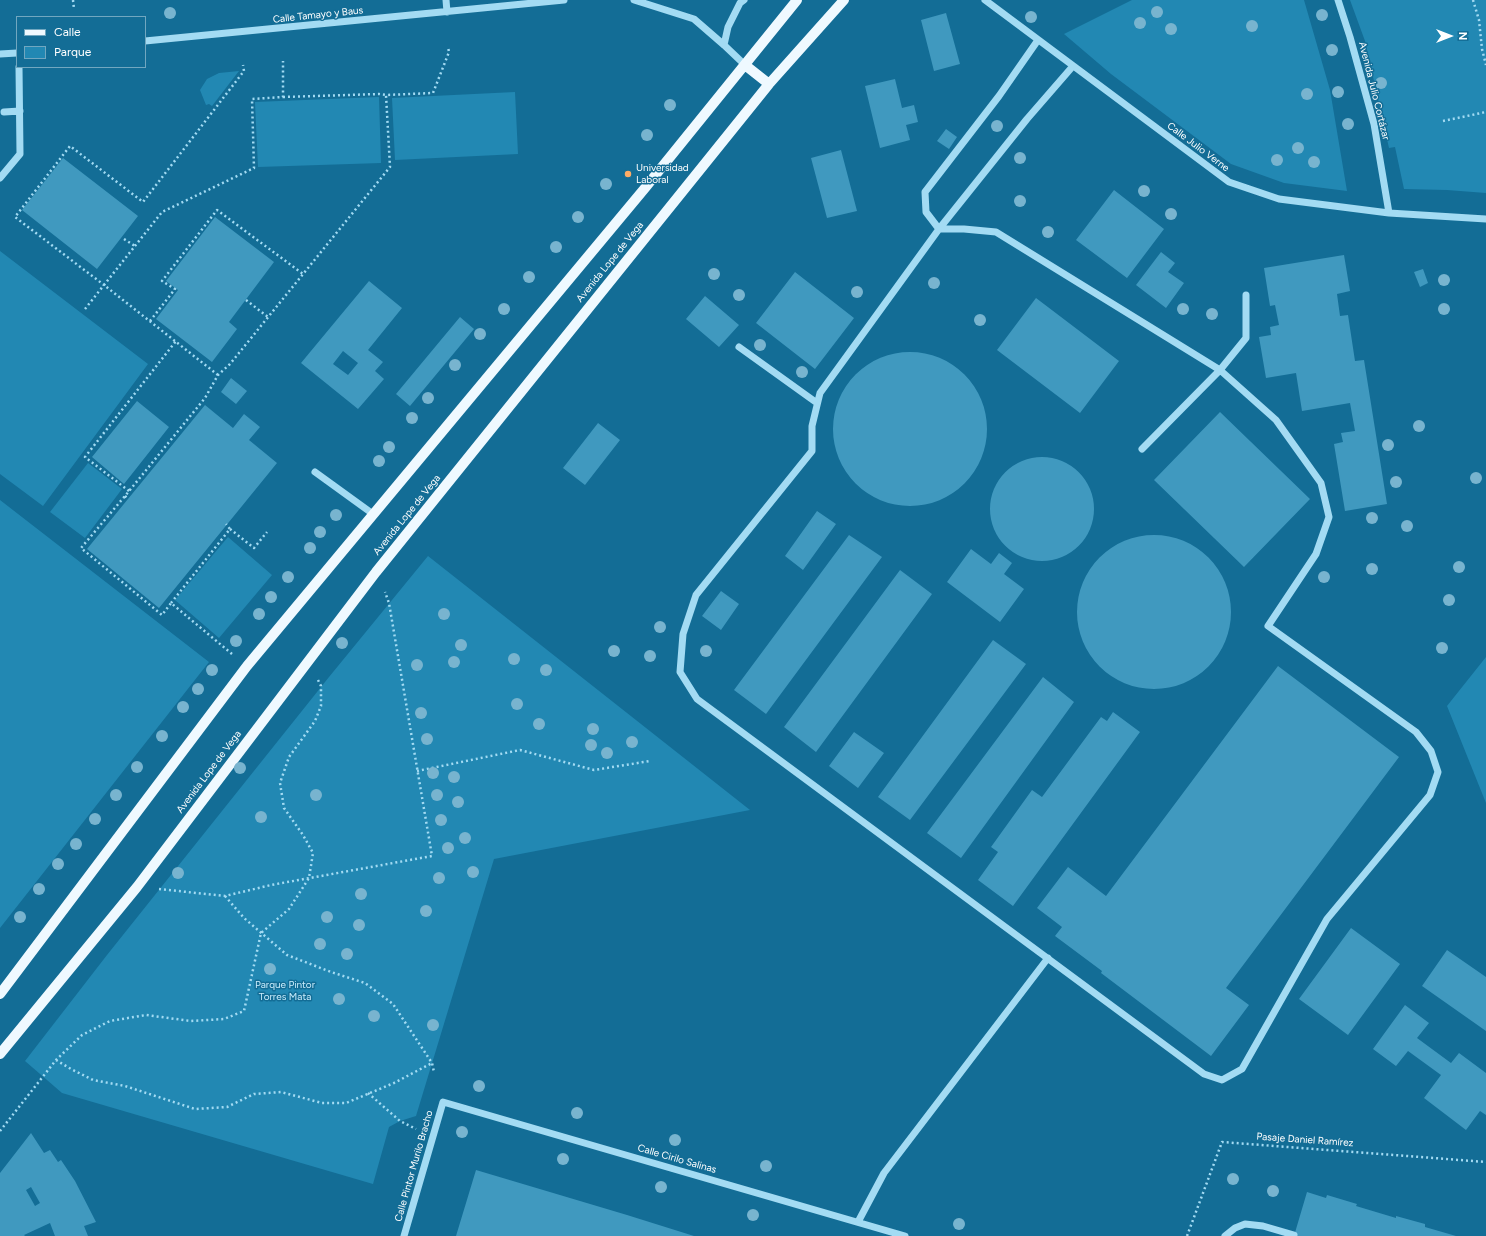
<!DOCTYPE html>
<html>
<head>
<meta charset="utf-8">
<style>
  body { margin:0 }
  #map { position:relative; width:1486px; height:1236px; overflow:hidden; background:#136d96; font-family:Figtree,sans-serif }
  canvas { display:block }
  .legend { position:absolute; left:16px; top:16px; width:130px; height:52px; box-sizing:border-box; background:#136d96; border:1px solid #71a7c0; margin:0; padding:5px 7px; list-style:none; font-size:12px; color:#fff }
  .legend li { display:flex; align-items:center; gap:8px; height:20px }
  .legend b { width:20px; border:1px solid #71a7c0 }
  .north { position:absolute; left:1430px; top:16px; width:40px; height:40px; -webkit-text-stroke:3px #136d96; paint-order:stroke; rotate:90deg; font-size:11px; font-weight:700; line-height:16px; text-align:center; color:#fff }
  .north::after { content:''; display:block; margin:auto; width:14px; height:18px; background:#fff; clip-path:polygon(50% 0,100% 100%,50% 72%,0 100%) }
</style>
</head>
<body>
<div id="map">
<canvas width="1486" height="1236"></canvas>
<ul class="legend">
<li><b style="height:5px;background:#eff9ff"></b>Calle</li>
<li><b style="height:11px;background:#2288b3"></b>Parque</li>
</ul>
<div class="north">N</div>
</div>
<script>
const c = document.querySelector('canvas').getContext('2d');
c.lineJoin = 'round';
function paint(path, color) {
  c.fillStyle = color;
  c.fill(path, 'evenodd');
}
function toPath(rows) {
  const path = new Path2D();
  for (const r of rows) {
    if (r.length === 3) {
      path.moveTo(r[0] + r[2], r[1]);
      path.arc(r[0], r[1], r[2], 0, 2 * Math.PI);
      continue;
    }
    path.moveTo(r[0], r[1]);
    for (let i = 2; i < r.length; i += 2) path.lineTo(r[i], r[i + 1]);
  }
  return path;
}
function trace(path, color, width, dash) {
  c.strokeStyle = color;
  c.lineWidth = width;
  c.lineCap = dash ? 'butt' : 'round';
  c.setLineDash(dash || []);
  c.stroke(path);
}
function write(font, color, halo, rows, align = 'center') {
  c.font = font + ' Figtree,sans-serif';
  c.lineWidth = 3;
  c.setLineDash([]);
  c.textBaseline = 'middle';
  c.strokeStyle = halo;
  c.fillStyle = color;
  for (const [text, x, y, turn = 0] of rows) {
    c.save();
    c.translate(x, y);
    c.rotate((+turn || 0) * Math.PI / 180);
    c.textAlign = isNaN(turn) ? turn : align;
    if (halo) c.strokeText(text, 0, 0);
    c.fillText(text, 0, 0);
    c.restore();
  }
}
paint(toPath([
  [1132,0,1304,0,1330,90,1347,191,1284,183,1231,164,1111,74,1064,34],
  [1350,0,1486,0,1486,193,1447,190,1404,189,1395,147,1389,148,1365,41],
  [239,71,212,106,209,104,206,105,200,90,207,79,219,73],
  [515,92,518,154,395,160,392,98],
  [379,97,381,163,258,167,255,102],
  [0,251,148,364,43,506,0,474],
  [88,463,122,489,85,538,50,512],
  [0,500,209,662,0,928],
  [228,537,272,575,219,638,175,600],
  [428,556,750,810,494,859,416,1116,400,1121,389,1127,373,1184,62,1093,25,1061,107,955,329,677],
  [1486,657,1486,803,1447,706]
]), '#2288b3');
paint(toPath([
  [946,13,960,64,934,71,921,20],
  [895,79,902,108,914,105,918,122,906,125,910,140,880,148,865,86],
  [946,129,957,137,949,149,937,141],
  [841,150,857,211,827,218,811,158],
  [63,158,138,216,97,269,22,210],
  [1114,190,1164,229,1127,278,1076,240],
  [215,217,274,262,229,322,237,329,212,362,156,319,178,290,166,281],
  [1161,252,1175,263,1168,272,1184,283,1166,308,1136,285],
  [1344,255,1350,291,1337,294,1340,316,1348,315,1355,361,1364,360,1387,504,1345,511,1334,444,1343,442,1341,433,1355,431,1350,403,1302,411,1296,373,1266,378,1259,337,1271,335,1270,327,1279,325,1275,305,1270,306,1264,268],
  [1423,269,1428,283,1420,287,1414,272],
  [795,272,854,318,815,369,756,323],
  [369,281,402,308,368,350,383,362,375,371,384,379,358,409,301,363],
  [343,351,358,363,348,375,333,364],
  [705,296,739,325,719,347,686,319],
  [1036,298,1119,361,1080,413,997,350],
  [460,317,474,329,410,406,396,394],
  [910,429,77],
  [231,378,247,391,236,404,221,392],
  [137,401,169,427,124,484,92,457],
  [205,405,233,428,244,414,260,427,249,440,277,463,159,608,87,549],
  [1220,412,1310,499,1244,567,1154,480],
  [598,423,620,440,585,485,563,468],
  [1042,509,52],
  [817,511,836,524,803,570,785,556],
  [849,535,882,557,766,714,734,690],
  [1154,612,77],
  [971,549,991,564,999,553,1012,563,1004,574,1024,589,1000,622,947,582],
  [900,570,932,594,816,752,784,727],
  [721,591,739,604,721,630,702,616],
  [993,640,1026,664,910,820,878,797],
  [1278,666,1399,757,1226,988,1249,1005,1211,1056,1101,973,1102,971,1055,936,1062,927,1037,908,1068,867,1106,896],
  [1043,677,1074,702,961,858,927,833],
  [1113,712,1140,732,1013,906,978,880,998,852,991,847,1032,790,1042,797,1101,717,1107,721],
  [854,732,884,753,858,788,829,766],
  [1351,928,1400,964,1348,1035,1299,999],
  [1447,950,1486,977,1486,1031,1422,986],
  [1405,1005,1429,1023,1417,1038,1451,1063,1459,1053,1486,1073,1486,1115,1480,1111,1466,1130,1424,1098,1441,1075,1408,1051,1396,1066,1373,1049],
  [31,1133,44,1153,50,1150,58,1162,61,1160,75,1181,96,1222,84,1226,88,1236,55,1236,50,1223,24,1235,25,1236,0,1236,0,1173],
  [31,1187,40,1203,35,1206,26,1190],
  [476,1170,627,1215,694,1236,456,1236],
  [1307,1192,1326,1198,1327,1195,1357,1204,1356,1206,1396,1218,1396,1216,1425,1224,1425,1227,1456,1236,1294,1236]
]), '#4099bf');
trace(toPath([
  [73,0,74,9],
  [1473,0,1479,20,1482,49,1486,65],
  [283,97,379,94,386,95],
  [1443,121,1486,112],
  [124,239,135,246],
  [246,300,268,317],
  [85,309,104,285,15,217,70,146,143,202,244,71,243,65],
  [150,321,175,289,162,281,217,210,303,274],
  [218,375,104,285,162,212,254,168,252,99,283,97,283,61],
  [129,491,85,457,176,341],
  [125,496,128,499],
  [230,529,254,548,267,532],
  [171,603,230,529,226,524],
  [232,654,171,603,162,615,81,548,125,496,205,398,218,375,230,364,390,167,386,95,433,93,449,52,448,47],
  [417,771,520,750,594,770,650,761],
  [159,889,225,896,271,885,432,856,389,603,385,592],
  [225,896,244,918,287,955,331,972,365,983,393,1004,432,1063,434,1072],
  [56,1060,71,1069,93,1080,125,1086,195,1109,227,1107,254,1094,281,1092,322,1103,346,1103,394,1083,432,1063],
  [368,1093,400,1121,416,1129],
  [0,1131,56,1060,82,1035,110,1021,146,1015,191,1021,224,1019,244,1011,261,933,289,909,309,878,313,853,303,835,284,808,280,783,289,757,315,721,321,706,321,686,318,680],
  [1187,1236,1222,1142,1486,1162]
]), '#a3dbf3', 2.5, [2, 3]);
trace(toPath([
  [446,0,447,12],
  [634,0,694,19,724,45,745,65],
  [985,0,1229,182,1279,199,1389,213,1486,219],
  [1338,0,1350,37,1374,124,1389,213],
  [1038,40,999,96,925,192,926,212,939,229,964,229,996,232,1220,370,1276,420,1321,483,1329,517,1316,554,1268,626,1416,732,1431,751,1438,772,1430,795,1327,919,1242,1069,1222,1080,1204,1074,697,699,680,672,683,634,696,595,812,451,812,426,820,393,939,229,1027,119,1073,66],
  [145,41,564,0],
  [724,45,728,27,740,3,744,0],
  [0,54,17,53],
  [4,112,20,111],
  [0,178,20,154,19,67],
  [739,347,817,403],
  [1142,449,1220,370,1246,338,1246,295],
  [315,472,373,514],
  [858,1222,884,1173,1048,958],
  [404,1236,443,1102,905,1236],
  [1225,1236,1235,1228,1245,1224,1263,1226,1294,1235]
]), '#a3dbf3', 7);
trace(toPath([
  [745,65,769,84],
  [0,994,247,666,645,188,797,0],
  [0,1054,137,887,376,572,769,84,844,0]
]), '#eff9ff', 10);
c.fillStyle = '#78b4cf';
for (const [x, y] of [
  [1157,12],
  [170,13],
  [1322,15],
  [1031,17],
  [1140,23],
  [1252,26],
  [1171,29],
  [1332,50],
  [1381,83],
  [1338,92],
  [1307,94],
  [670,105],
  [1348,124],
  [997,126],
  [647,135],
  [1298,148],
  [1020,158],
  [1277,160],
  [1314,162],
  [606,184],
  [1144,191],
  [1020,201],
  [1171,214],
  [578,217],
  [1048,232],
  [556,247],
  [714,274],
  [529,277],
  [1444,280],
  [934,283],
  [857,292],
  [739,295],
  [504,309],
  [1183,309],
  [1444,309],
  [1212,314],
  [980,320],
  [480,334],
  [760,345],
  [455,365],
  [802,372],
  [428,398],
  [412,418],
  [1419,426],
  [1388,445],
  [389,447],
  [379,461],
  [1476,478],
  [1396,482],
  [336,515],
  [1372,518],
  [1407,526],
  [320,532],
  [310,548],
  [1459,567],
  [1372,569],
  [288,577],
  [1324,577],
  [271,597],
  [1449,600],
  [259,614],
  [444,614],
  [660,627],
  [236,641],
  [342,643],
  [461,645],
  [1442,648],
  [614,651],
  [706,651],
  [650,656],
  [514,659],
  [454,662],
  [417,665],
  [212,670],
  [546,670],
  [198,689],
  [517,704],
  [183,707],
  [421,713],
  [539,724],
  [593,729],
  [162,736],
  [427,739],
  [632,742],
  [591,745],
  [607,753],
  [137,767],
  [240,768],
  [433,773],
  [454,777],
  [116,795],
  [316,795],
  [437,795],
  [458,802],
  [261,817],
  [95,819],
  [441,820],
  [465,838],
  [76,844],
  [448,848],
  [58,864],
  [473,872],
  [178,873],
  [439,878],
  [39,889],
  [361,894],
  [426,911],
  [20,917],
  [327,917],
  [359,925],
  [320,944],
  [347,954],
  [270,969],
  [339,999],
  [374,1016],
  [433,1025],
  [479,1086],
  [577,1113],
  [462,1132],
  [675,1140],
  [563,1159],
  [766,1166],
  [1233,1179],
  [661,1187],
  [1273,1191],
  [753,1215],
  [959,1224]
]) {
  c.beginPath();
  c.arc(x, y, 6, 0, 2 * Math.PI);
  c.fill();
}
for (const [x, y, r, color] of [
  [628,174,4,"#ffac65"]
]) {
  const dot = new Path2D();
  dot.arc(x, y, r, 0, 2 * Math.PI);
  c.fillStyle = color;
  c.fill(dot);
  trace(dot, '#136d96', 1.5);
}
write('10px', '#fff', '#136d96', [
  ["Calle Tamayo y Baus",318,15,-6],
  ["Avenida Julio Cortázar",1374,91,76],
  ["Calle Julio Verne",1198,147,37],
  ["Avenida Lope de Vega",610,262,-51],
  ["Avenida Lope de Vega",407,515,-51],
  ["Avenida Lope de Vega",209,772,-53],
  ["Pasaje Daniel Ramírez",1305,1140,4],
  ["Calle Cirilo Salinas",677,1159,16],
  ["Calle Pintor Murilo Bracho",414,1166,-74]
]);
write('10px', '#fff', '#136d96', [
  ["Universidad",636,168],
  ["Laboral",636,180]
], 'left');
write('10px', '#cbeefd', '#136d96', [
  ["Parque Pintor",285,985],
  ["Torres Mata",285,997]
]);
</script>
</body>
</html>
